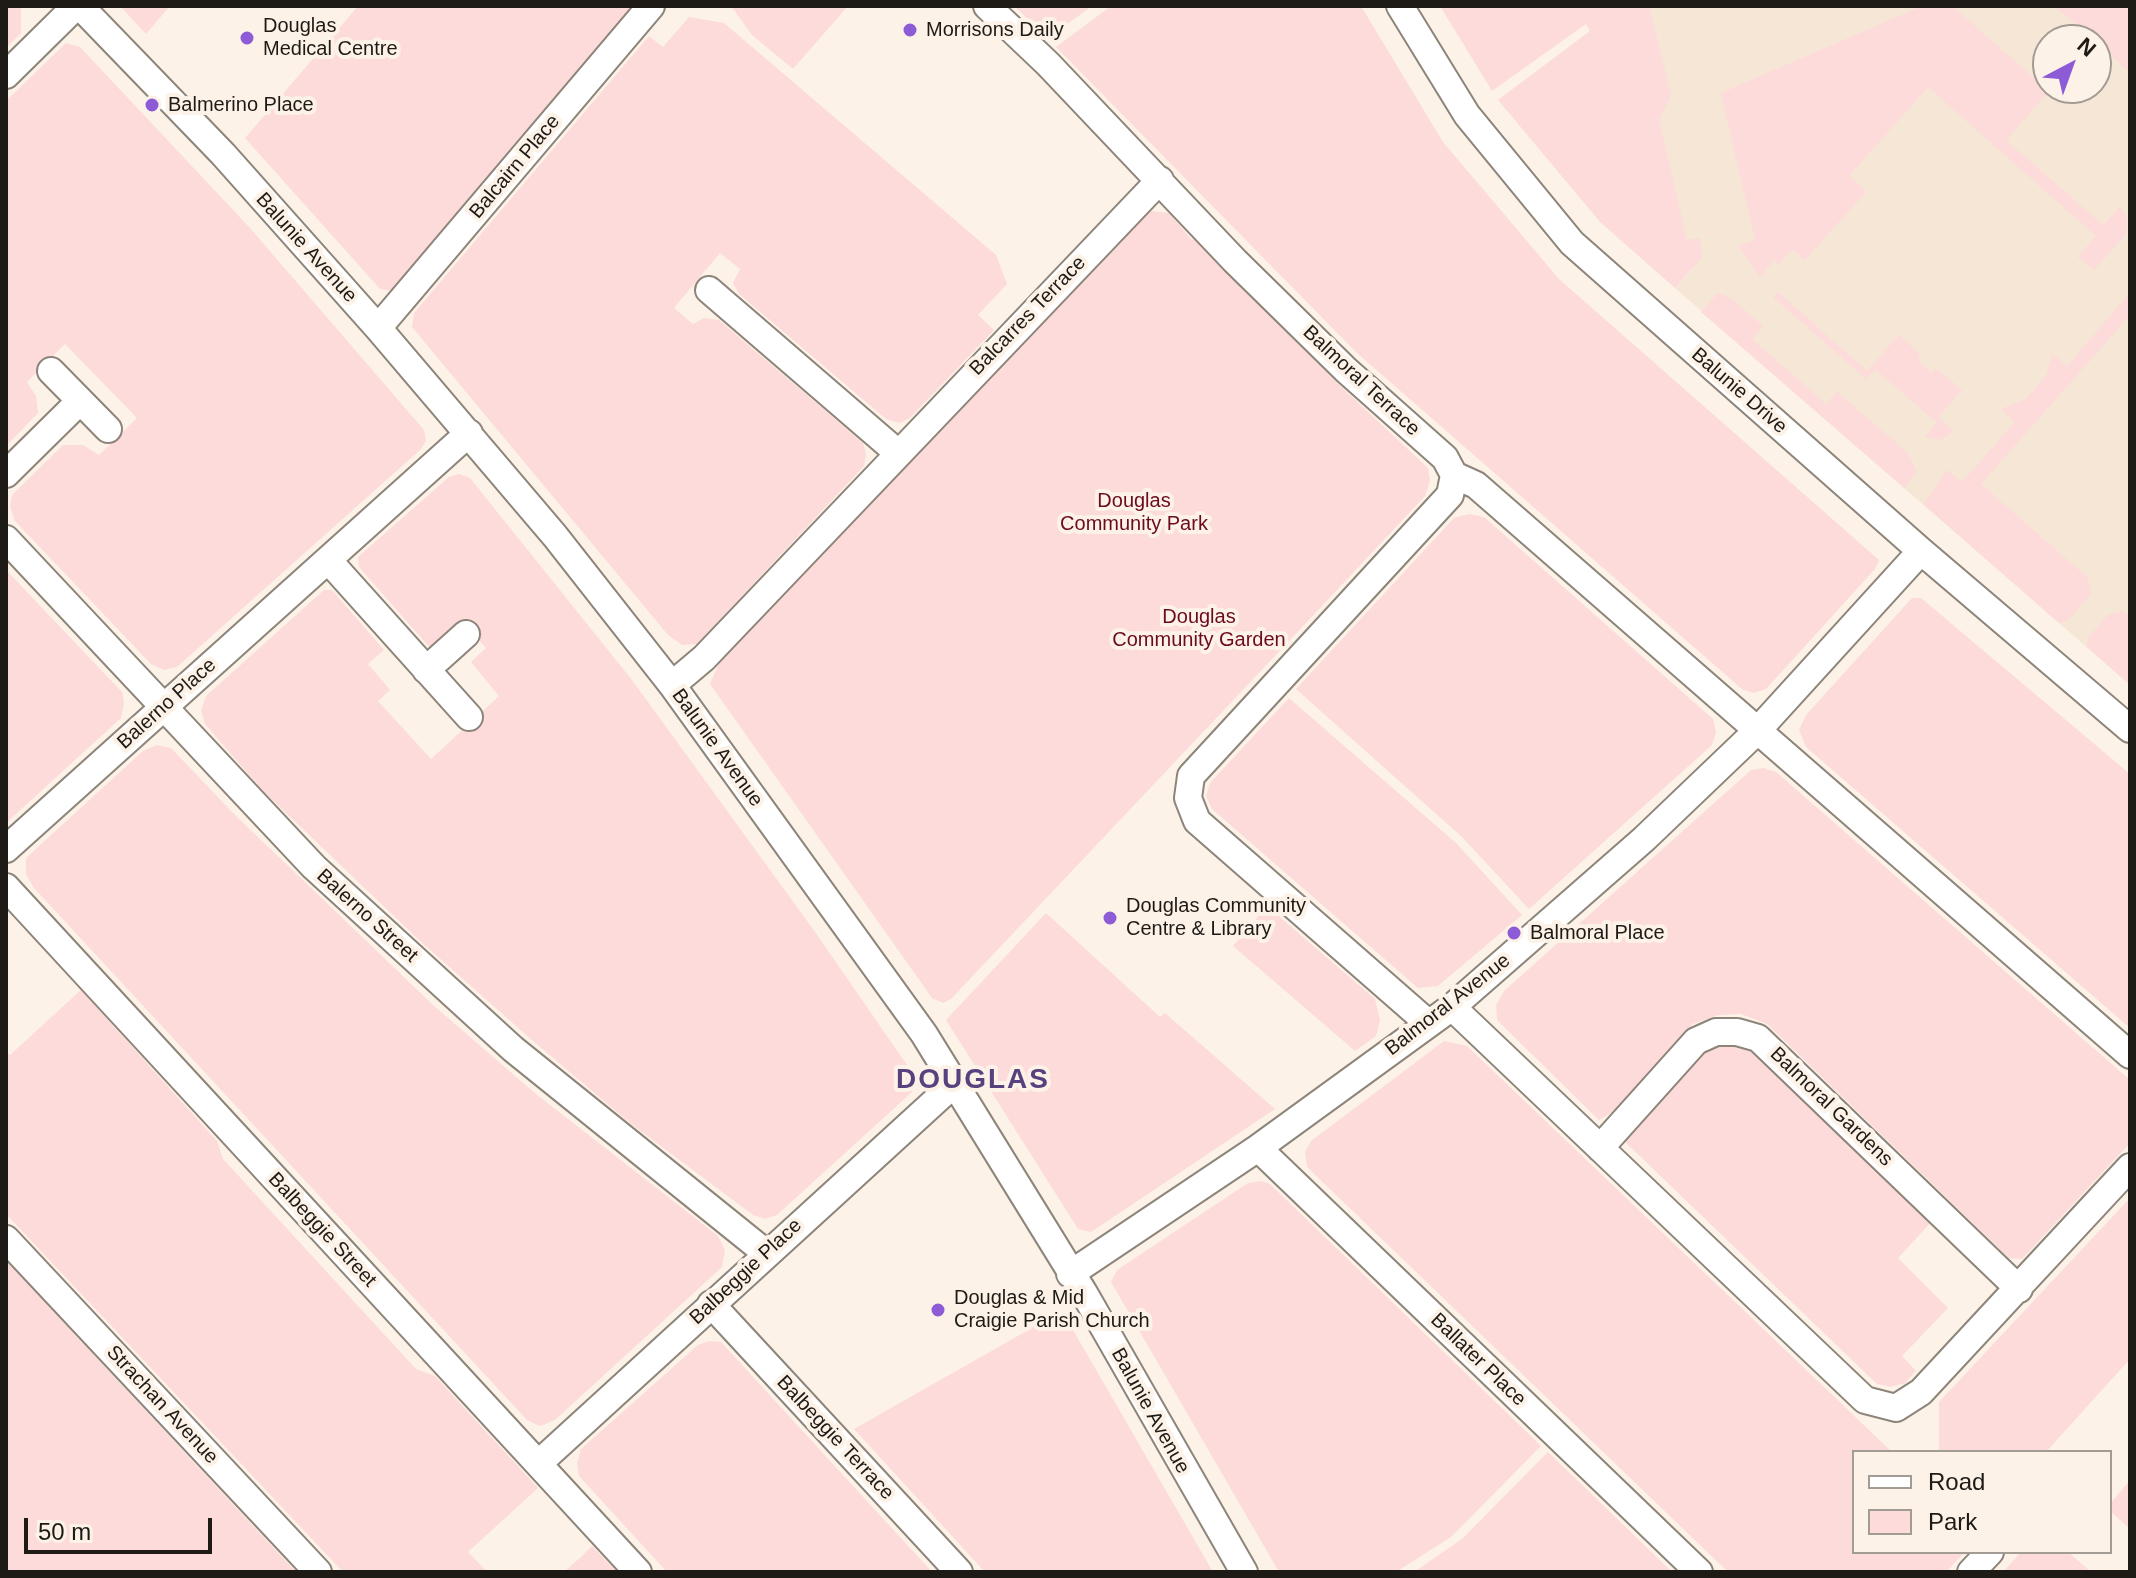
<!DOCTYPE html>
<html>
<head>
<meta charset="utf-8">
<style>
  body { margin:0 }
  #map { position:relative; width:2136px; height:1578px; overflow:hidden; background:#fcf2e7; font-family:Arial,sans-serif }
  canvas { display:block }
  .frame { position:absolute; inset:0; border:8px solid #1e1b17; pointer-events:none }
  .legend { position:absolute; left:1852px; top:1450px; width:260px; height:104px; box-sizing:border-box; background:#fcf2e7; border:2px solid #a39c94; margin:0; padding:10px 14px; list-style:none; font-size:24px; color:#1e1b17 }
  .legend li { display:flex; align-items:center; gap:16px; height:40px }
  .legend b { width:40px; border:2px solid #a39c94 }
  .north { position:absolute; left:2032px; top:24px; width:80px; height:80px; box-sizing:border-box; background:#fcf2e7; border:2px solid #a39c94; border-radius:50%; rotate:41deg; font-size:22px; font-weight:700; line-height:32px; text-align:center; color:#1e1b17 }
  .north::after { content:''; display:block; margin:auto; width:28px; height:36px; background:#8c5bd5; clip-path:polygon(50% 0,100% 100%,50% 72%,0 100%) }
  .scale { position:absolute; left:24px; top:1518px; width:188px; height:36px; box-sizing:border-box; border:4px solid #1e1b17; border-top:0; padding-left:10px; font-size:24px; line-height:28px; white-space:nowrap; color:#1e1b17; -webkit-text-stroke:6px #fcf2e7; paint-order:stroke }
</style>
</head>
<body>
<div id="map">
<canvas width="2136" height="1578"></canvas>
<div class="frame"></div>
<ul class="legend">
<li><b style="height:10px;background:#fff"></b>Road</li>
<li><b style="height:22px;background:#fddbdb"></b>Park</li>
</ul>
<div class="north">N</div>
<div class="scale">50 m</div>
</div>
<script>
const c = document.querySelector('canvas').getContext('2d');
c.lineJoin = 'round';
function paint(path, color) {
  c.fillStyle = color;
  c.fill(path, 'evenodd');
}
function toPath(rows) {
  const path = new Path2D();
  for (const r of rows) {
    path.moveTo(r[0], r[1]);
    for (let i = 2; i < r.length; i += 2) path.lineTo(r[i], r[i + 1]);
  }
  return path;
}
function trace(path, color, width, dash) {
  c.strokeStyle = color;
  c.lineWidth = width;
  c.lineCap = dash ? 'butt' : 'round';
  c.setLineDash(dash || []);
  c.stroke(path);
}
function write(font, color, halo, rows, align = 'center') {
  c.font = font + ' Arial,sans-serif';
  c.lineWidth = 8;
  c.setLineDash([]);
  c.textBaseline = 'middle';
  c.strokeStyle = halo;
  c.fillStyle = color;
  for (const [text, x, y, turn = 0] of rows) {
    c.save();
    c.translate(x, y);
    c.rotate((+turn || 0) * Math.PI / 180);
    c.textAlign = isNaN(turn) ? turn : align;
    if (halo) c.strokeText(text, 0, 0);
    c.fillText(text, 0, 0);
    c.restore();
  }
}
paint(toPath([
  [1595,6,2130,6,2130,685,1675,288,1691,270],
  [2048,40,2096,40,2096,88,2048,88]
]), '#f6e6d5');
paint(toPath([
  [6,6,21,6,21,33,6,48],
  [120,6,170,6,146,34],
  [358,6,638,6,403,285,392,291,380,289,245,138],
  [731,6,848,6,793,69,752,35],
  [1014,6,1092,6,1048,38],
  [1111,6,1361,6,1443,142,1559,279,1879,560,1875,569,1766,689,1754,693,1743,690,1357,353,1056,47],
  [1440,6,1649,6,1671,95,1659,120,1687,240,1700,238,1702,257,1675,288,1600,222,1498,100,1590,31,1586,24,1492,91],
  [1922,6,1952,6,2049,91,2006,140,2103,225,2120,207,2127,217,2126,234,2094,270,2078,257,2096,236,1928,87,1849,176,1866,192,1805,260,1792,249,1779,264,1774,260,1760,277,1738,245,1755,240,1721,93],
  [2054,6,2130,6,2130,73,2096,40],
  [689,17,724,23,996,255,1007,284,978,315,994,330,910,418,900,423,886,419,739,294,733,283,740,269,720,253,674,308,693,324,704,318,719,320,863,443,866,454,864,466,697,644,682,645,668,635,412,327,414,313,649,36,663,47],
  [66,43,80,47,250,228,424,430,426,441,421,449,177,667,164,670,151,664,15,521,10,507,12,495,63,445,83,445,99,455,137,418,65,344,27,382,36,396,38,413,6,446,6,101],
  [1150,211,1169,213,1192,240,1197,237,1333,379,1428,468,1430,481,1425,496,1291,639,951,999,943,1003,932,998,710,684,722,656,1134,218],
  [1778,292,1867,371,1899,335,1921,355,1917,360,1931,373,1936,368,1962,390,1938,417,1953,431,1941,440,1925,437,1937,423,1875,369,1866,379,1773,297],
  [1718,293,1731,298,1763,326,1752,339,1826,404,1837,392,1908,453,1917,472,1904,488,1701,312],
  [2130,293,2130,315,1981,484,2088,578,2091,594,2068,620,2059,623,1923,504,1947,470,1962,482,2015,422,2001,409,2026,399,2046,376,2052,354,2067,366],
  [459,474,470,478,632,680,813,929,916,1078,912,1092,777,1215,765,1219,753,1215,630,1123,533,1041,419,940,262,790,205,724,201,710,206,696,324,590,332,590,384,650,368,664,390,690,378,701,431,759,499,696,471,662,486,648,462,621,431,649,359,567,358,557,449,477],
  [1469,514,1484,517,1713,719,1716,732,1712,745,1529,909,1462,837,1296,689,1454,518],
  [6,570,122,692,124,703,121,718,6,823],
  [1912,598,1921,598,2130,774,2130,1028,1806,747,1799,730,1806,715],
  [2123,611,2130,617,2130,685,2087,647,2088,638,2108,615],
  [1289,698,1456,843,1522,915,1438,986,1418,988,1212,809,1206,796,1210,783],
  [157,745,171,748,235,815,433,1005,536,1094,718,1236,725,1250,722,1267,555,1420,540,1426,527,1420,34,888,26,874,26,858,143,751],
  [1764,768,1776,772,2130,1080,2130,1143,2022,1259,2009,1258,1767,1024,1741,1014,1718,1015,1693,1024,1613,1112,1599,1120,1497,1020,1496,1005,1504,991,1751,770],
  [1267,906,1375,999,1380,1020,1376,1036,1355,1051,1233,946],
  [1046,913,1160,1017,1165,1013,1275,1109,1091,1232,1078,1229,946,1020],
  [81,990,217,1141,223,1159,416,1369,435,1376,538,1488,468,1552,487,1572,343,1572,6,1214,6,1052,10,1055],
  [1724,1040,1745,1045,1935,1218,1898,1258,1948,1308,1902,1356,1916,1371,1905,1383,1891,1387,1877,1384,1622,1139,1705,1047],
  [1444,1041,1467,1046,1892,1452,1854,1452,1854,1552,1965,1552,1946,1572,1728,1572,1307,1167,1305,1152,1311,1141],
  [1260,1181,1270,1184,1541,1446,1451,1537,1396,1572,1279,1572,1111,1282,1117,1270,1248,1183],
  [2130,1198,2130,1359,2046,1452,1939,1452,1939,1402],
  [6,1261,296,1572,6,1572],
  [1062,1311,1213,1572,985,1572,854,1429],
  [709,1341,721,1342,932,1572,667,1572,579,1476,577,1463,581,1449,698,1345],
  [1548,1452,1672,1572,1414,1572,1462,1539],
  [2130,1480,2130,1529,2110,1511,2110,1504],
  [592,1546,617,1572,564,1572,581,1557],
  [2021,1552,2068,1552,2091,1572,2003,1572]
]), '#fddbdb');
const minor = toPath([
  [80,6,223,154,378,328,555,536,672,685,924,1034,1084,1293,1244,1572],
  [987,6,1048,64,1235,261,1346,370,1445,458,1454,475,1476,485,2130,1055],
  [1400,6,1467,115,1572,243,1921,551,2130,729],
  [6,75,76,6],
  [709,290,898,453],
  [378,328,651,6],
  [51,371,108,429],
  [6,474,80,401],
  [6,539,314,867,513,1049,766,1253],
  [328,560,469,717],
  [426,670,466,634],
  [672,685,704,658,1160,180],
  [6,849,469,433],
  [6,887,638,1572],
  [1452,1007,1865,1400,1896,1408,1921,1392,2130,1167],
  [1428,1023,1197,821,1188,798,1191,776,1450,495,1454,475],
  [1258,1148,1699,1572],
  [1600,1148,1696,1041,1716,1032,1737,1032,1758,1038,2019,1289],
  [6,1239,318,1572],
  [1070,1274,1258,1148,1452,1007,1644,839,1758,730,1921,551],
  [711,1304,959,1572],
  [539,1463,955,1083],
  [1971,1572,1990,1552]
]);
trace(minor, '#8d847a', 30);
trace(minor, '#fff', 26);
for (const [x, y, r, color] of [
  [910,30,8,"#8c5bd5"],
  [247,38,8,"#8c5bd5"],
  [152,105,8,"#8c5bd5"],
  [1110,918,8,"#8c5bd5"],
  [1514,933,8,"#8c5bd5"],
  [938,1310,8,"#8c5bd5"]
]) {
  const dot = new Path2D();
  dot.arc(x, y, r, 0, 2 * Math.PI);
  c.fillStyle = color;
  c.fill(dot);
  trace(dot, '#fcf2e7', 3);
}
write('20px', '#1e1b17', '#fcf2e7', [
  ["Douglas",263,26],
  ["Medical Centre",263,49],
  ["Morrisons Daily",926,30],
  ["Balmerino Place",168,105],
  ["Douglas Community",1126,906],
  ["Centre & Library",1126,929],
  ["Balmoral Place",1530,933],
  ["Douglas & Mid",954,1298],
  ["Craigie Parish Church",954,1321]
], 'left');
write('20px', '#1e1b17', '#fcf2e7', [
  ["Balcairn Place",515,167,-50],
  ["Balunie Avenue",306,248,48],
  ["Balcarres Terrace",1028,316,-46],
  ["Balmoral Terrace",1361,381,43],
  ["Balunie Drive",1739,391,41],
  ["Balerno Place",167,704,-42],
  ["Balunie Avenue",717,748,54],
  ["Balerno Street",367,916,42],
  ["Balmoral Avenue",1448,1005,-38],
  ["Balmoral Gardens",1831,1107,44],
  ["Balbeggie Street",322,1230,47],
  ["Balbeggie Place",746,1272,-43],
  ["Ballater Place",1478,1360,44],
  ["Strachan Avenue",162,1405,47],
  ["Balunie Avenue",1150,1411,61],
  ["Balbeggie Terrace",835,1438,47]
]);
write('20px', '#6c0a1f', '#fcf2e7', [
  ["Douglas",1134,501],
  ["Community Park",1134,524],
  ["Douglas",1199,617],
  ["Community Garden",1199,640]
]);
c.letterSpacing = '2px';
write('bold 28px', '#57417e', '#fcf2e7', [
  ["DOUGLAS",973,1080]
]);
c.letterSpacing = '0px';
</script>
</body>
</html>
